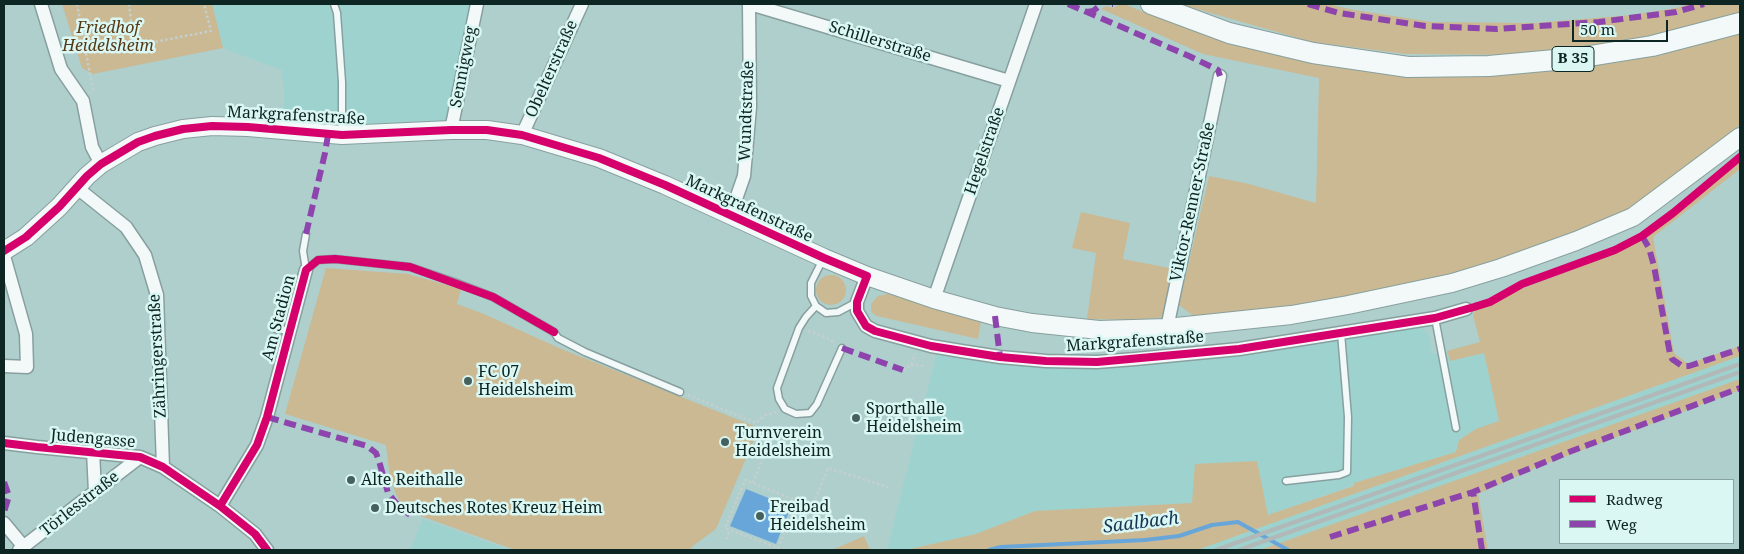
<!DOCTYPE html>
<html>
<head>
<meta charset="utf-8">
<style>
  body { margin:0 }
  #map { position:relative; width:1744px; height:554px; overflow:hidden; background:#afcfcd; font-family:"Noto Serif",serif }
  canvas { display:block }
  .frame { position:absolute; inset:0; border:5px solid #0d2523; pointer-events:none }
  .legend { position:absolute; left:1559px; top:479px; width:175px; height:65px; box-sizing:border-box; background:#daf7f4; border:1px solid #88a3a0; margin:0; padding:6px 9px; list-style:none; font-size:15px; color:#0d2523 }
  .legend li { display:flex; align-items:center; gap:10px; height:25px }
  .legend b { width:25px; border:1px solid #88a3a0 }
  .scale { position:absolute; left:1572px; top:20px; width:96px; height:22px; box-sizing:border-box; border:2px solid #0d2523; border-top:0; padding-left:6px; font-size:15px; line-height:18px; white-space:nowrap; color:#0d2523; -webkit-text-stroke:4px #daf7f4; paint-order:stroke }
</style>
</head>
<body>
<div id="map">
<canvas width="1744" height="554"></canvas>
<div class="frame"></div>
<ul class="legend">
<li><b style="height:6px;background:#d6006c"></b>Radweg</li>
<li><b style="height:6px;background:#8e44ad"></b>Weg</li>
</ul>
<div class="scale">50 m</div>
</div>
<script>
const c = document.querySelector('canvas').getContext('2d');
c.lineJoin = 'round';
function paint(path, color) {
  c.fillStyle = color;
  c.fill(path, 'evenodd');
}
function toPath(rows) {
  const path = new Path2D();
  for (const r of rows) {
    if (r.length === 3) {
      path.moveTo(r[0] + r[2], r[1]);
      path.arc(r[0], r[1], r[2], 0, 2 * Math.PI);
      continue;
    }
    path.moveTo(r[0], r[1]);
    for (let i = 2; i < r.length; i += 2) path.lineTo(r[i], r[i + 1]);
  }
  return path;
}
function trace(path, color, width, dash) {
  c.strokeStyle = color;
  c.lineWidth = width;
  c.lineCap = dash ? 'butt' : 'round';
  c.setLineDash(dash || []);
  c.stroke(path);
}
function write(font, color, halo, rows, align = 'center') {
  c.font = font + ' "Noto Serif",serif';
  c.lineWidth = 5;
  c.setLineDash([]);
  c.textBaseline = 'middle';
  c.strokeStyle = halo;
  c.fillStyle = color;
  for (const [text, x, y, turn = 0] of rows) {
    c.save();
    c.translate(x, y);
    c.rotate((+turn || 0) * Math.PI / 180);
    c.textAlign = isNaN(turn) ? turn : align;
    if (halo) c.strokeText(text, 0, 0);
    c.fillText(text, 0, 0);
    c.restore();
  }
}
paint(toPath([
  [212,4,470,4,449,123,359,127,322,125,283,119,284,96,282,70,223,48],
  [1420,327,1428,333,1432,354,1447,351,1450,361,1484,353,1499,421,1476,429,1459,440,1456,452,1354,483,1354,485,1268,515,1257,461,1196,464,1192,503,1035,511,976,534,906,550,887,550,936,355,1003,365,1098,369,1241,356],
  [1740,356,1740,379,1603,428,1260,550,1197,550],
  [423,519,510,550,410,550]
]), '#9dd2ce');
paint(toPath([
  [62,4,212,4,223,48,93,74,82,68],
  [1120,4,1124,4,1151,15,1402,72,1740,31,1740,125,1648,198,1610,221,1450,277,1295,307,1202,317,1192,315,1179,305,1209,176,1245,183,1316,203,1319,78,1203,54,1101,9,1106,6,1113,8],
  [1179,4,1328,4,1354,10,1432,22,1534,23,1632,15,1676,8,1689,4,1740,4,1740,13,1707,25,1598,48,1524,55,1406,54,1312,42],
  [1740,160,1740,169,1653,237,1674,353,1688,364,1740,346,1740,356,1197,550,906,550,976,534,1035,511,1192,503,1195,464,1257,461,1268,515,1354,486,1354,483,1456,452,1459,440,1476,429,1499,421,1484,353,1450,361,1447,351,1480,342,1473,315,1475,310,1491,305,1516,291,1585,265,1641,240,1674,215],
  [1081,212,1130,223,1123,259,1174,269,1165,317,1136,320,1087,319,1096,253,1072,248],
  [326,268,408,274,461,289,457,304,484,314,559,348,759,428,716,529,694,545,689,550,515,550,418,515,399,501,390,479,386,445,285,414],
  [831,290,15],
  [888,294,981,321,978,339,877,316,871,312,871,304,878,296],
  [1740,379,1740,390,1535,468,1478,494,1488,550,1260,550],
  [864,536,870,550,832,550]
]), '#cab992');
paint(toPath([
  [746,489,791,507,776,544,730,526]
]), '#68a6da');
trace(toPath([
  [989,550,1001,547,1145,540,1179,536,1212,525,1238,522,1288,550]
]), '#68a6da', 4);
const lane = toPath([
  [334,4,337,13,342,82,342,134],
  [306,234,303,251,306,270,318,260,335,259,410,267,454,282,493,297,554,332,558,338,585,352,680,392],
  [823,259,811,283,811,296,816,306,806,317,799,328,777,388,779,399,785,409,796,414,810,413,817,404,842,348],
  [816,306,826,313,838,312,857,302],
  [1435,318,1456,428],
  [276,329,290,331],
  [1286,481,1339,475,1347,472,1348,417,1341,333]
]);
const street = toPath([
  [41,4,61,69,83,101,92,147,101,164],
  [750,4,1009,81],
  [451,130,477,4],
  [522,135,582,4],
  [76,187,126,227,145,255,157,295,163,467],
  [730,216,744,176,750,107,749,4],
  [4,256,26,334,27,367,4,366],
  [867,276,857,302,857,311,866,326,875,331,931,346,961,351,1000,357,1046,361,1097,362,1135,359,1239,349,1435,318,1466,309],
  [934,299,1036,4],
  [1167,328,1220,76],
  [4,443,37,447,140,457,163,467,220,506,255,534,267,550],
  [93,451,95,492],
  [220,506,257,445,267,417,306,270],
  [4,523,24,547],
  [19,550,140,457]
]);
const secondary = toPath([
  [4,251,26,237,59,207,87,176,101,164,138,142,155,136,183,129,212,126,248,127,342,135,451,130,487,130,522,135,599,158,665,185,824,258,867,276,934,299,995,316,1032,323,1099,330,1167,328,1291,315,1348,305,1452,283,1501,268,1576,241,1633,217,1740,137]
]);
const primary = toPath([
  [1151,4,1229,33,1313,53,1408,67,1489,66,1577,58,1652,46,1740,23]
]);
trace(lane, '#87a09f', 9);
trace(street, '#87a09f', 15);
trace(secondary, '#87a09f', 20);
trace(primary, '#87a09f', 22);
trace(toPath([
  [77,4,93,90,90,93],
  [129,4,134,44],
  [86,50,144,44,211,31,204,4],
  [808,331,825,337,835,343],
  [911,365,926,366],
  [903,370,911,365,915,354],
  [688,395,756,423,765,415,777,412],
  [753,483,771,437],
  [794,509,778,548,725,528,745,480,798,501,794,509,809,515,828,468,888,487],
  [726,539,730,530]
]), '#c5cfce', 2.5, [2.5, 2.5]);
trace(lane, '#f3f8f8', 6);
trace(street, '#f3f8f8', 12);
trace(secondary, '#f3f8f8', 18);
trace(primary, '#f3f8f8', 20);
trace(toPath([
  [1216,550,1740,364],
  [1239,550,1740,372]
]), '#b0b8b8', 4);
trace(toPath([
  [1068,4,1189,56,1218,70,1220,76],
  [1112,4,1113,4],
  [1308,4,1339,13,1425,26,1497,29,1599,22,1676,12,1704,4],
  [1087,12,1093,11,1102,4],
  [306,234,325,153,328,135],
  [1642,236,1649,248,1654,266,1670,354,1672,359,1682,366,1689,366,1740,349],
  [995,316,1000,357],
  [842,348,903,370],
  [267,417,367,446,376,453,379,461,388,493,396,503,410,515],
  [4,482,9,496,4,512],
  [1330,537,1473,492],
  [1482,550,1473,492,1569,452,1740,388]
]), '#8e44ad', 6, [12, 6]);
trace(toPath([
  [4,251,26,237,59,207,87,176,101,164,138,142,155,136,183,129,212,126,248,127,342,135,451,130,487,130,522,135,599,158,665,185,824,258,867,276,857,302,857,311,866,326,875,331,931,346,1000,357,1046,361,1097,362,1239,349,1435,318,1474,307,1490,302,1522,284,1615,250,1642,236,1673,213,1740,157],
  [4,443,37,447,140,457,163,467,220,506,255,534,267,550],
  [220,506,257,445,267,417,306,270,318,260,335,259,410,267,493,297,554,332]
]), '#d6006c', 8);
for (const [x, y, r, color] of [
  [468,381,5,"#46605e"],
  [856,418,5,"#46605e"],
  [725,442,5,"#46605e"],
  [351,480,5,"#46605e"],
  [375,508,5,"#46605e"],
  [760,516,5,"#46605e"]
]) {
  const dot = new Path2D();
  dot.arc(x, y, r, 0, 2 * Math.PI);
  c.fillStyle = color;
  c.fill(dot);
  trace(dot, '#daf7f4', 2);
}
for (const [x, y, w] of [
  [1573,59,42]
]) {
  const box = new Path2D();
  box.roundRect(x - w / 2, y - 12.5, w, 25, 4);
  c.fillStyle = '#daf7f4';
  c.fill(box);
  trace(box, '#0d2523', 1);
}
write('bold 15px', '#0d2523', null, [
  ["B 35",1573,59]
]);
write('italic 16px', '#553813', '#daf7f4', [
  ["Friedhof",108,28],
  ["Heidelsheim",108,46]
]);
write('16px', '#0d2523', '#daf7f4', [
  ["Schillerstraße",880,42,17],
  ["Sennigweg",464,67,-79],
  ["Obelterstraße",552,69,-66],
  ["Wundtstraße",747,111,-88],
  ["Markgrafenstraße",296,116,3],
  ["Hegelstraße",985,151,-71],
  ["Viktor-Renner-Straße",1193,202,-78],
  ["Markgrafenstraße",749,209,25],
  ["Am Stadion",279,318,-75],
  ["Markgrafenstraße",1135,342,-4],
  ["Zähringerstraße",158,356,-93],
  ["Judengasse",93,439,5],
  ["Törlesstraße",80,504,-38]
]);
write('16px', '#0d2523', '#daf7f4', [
  ["FC 07",478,372],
  ["Heidelsheim",478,390],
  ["Sporthalle",866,409],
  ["Heidelsheim",866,427],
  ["Turnverein",735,433],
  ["Heidelsheim",735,451],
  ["Alte Reithalle",361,480],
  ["Freibad",770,507],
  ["Heidelsheim",770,525],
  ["Deutsches Rotes Kreuz Heim",385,508]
], 'left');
write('italic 18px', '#163553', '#daf7f4', [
  ["Saalbach",1141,523,-7]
]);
</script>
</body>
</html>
